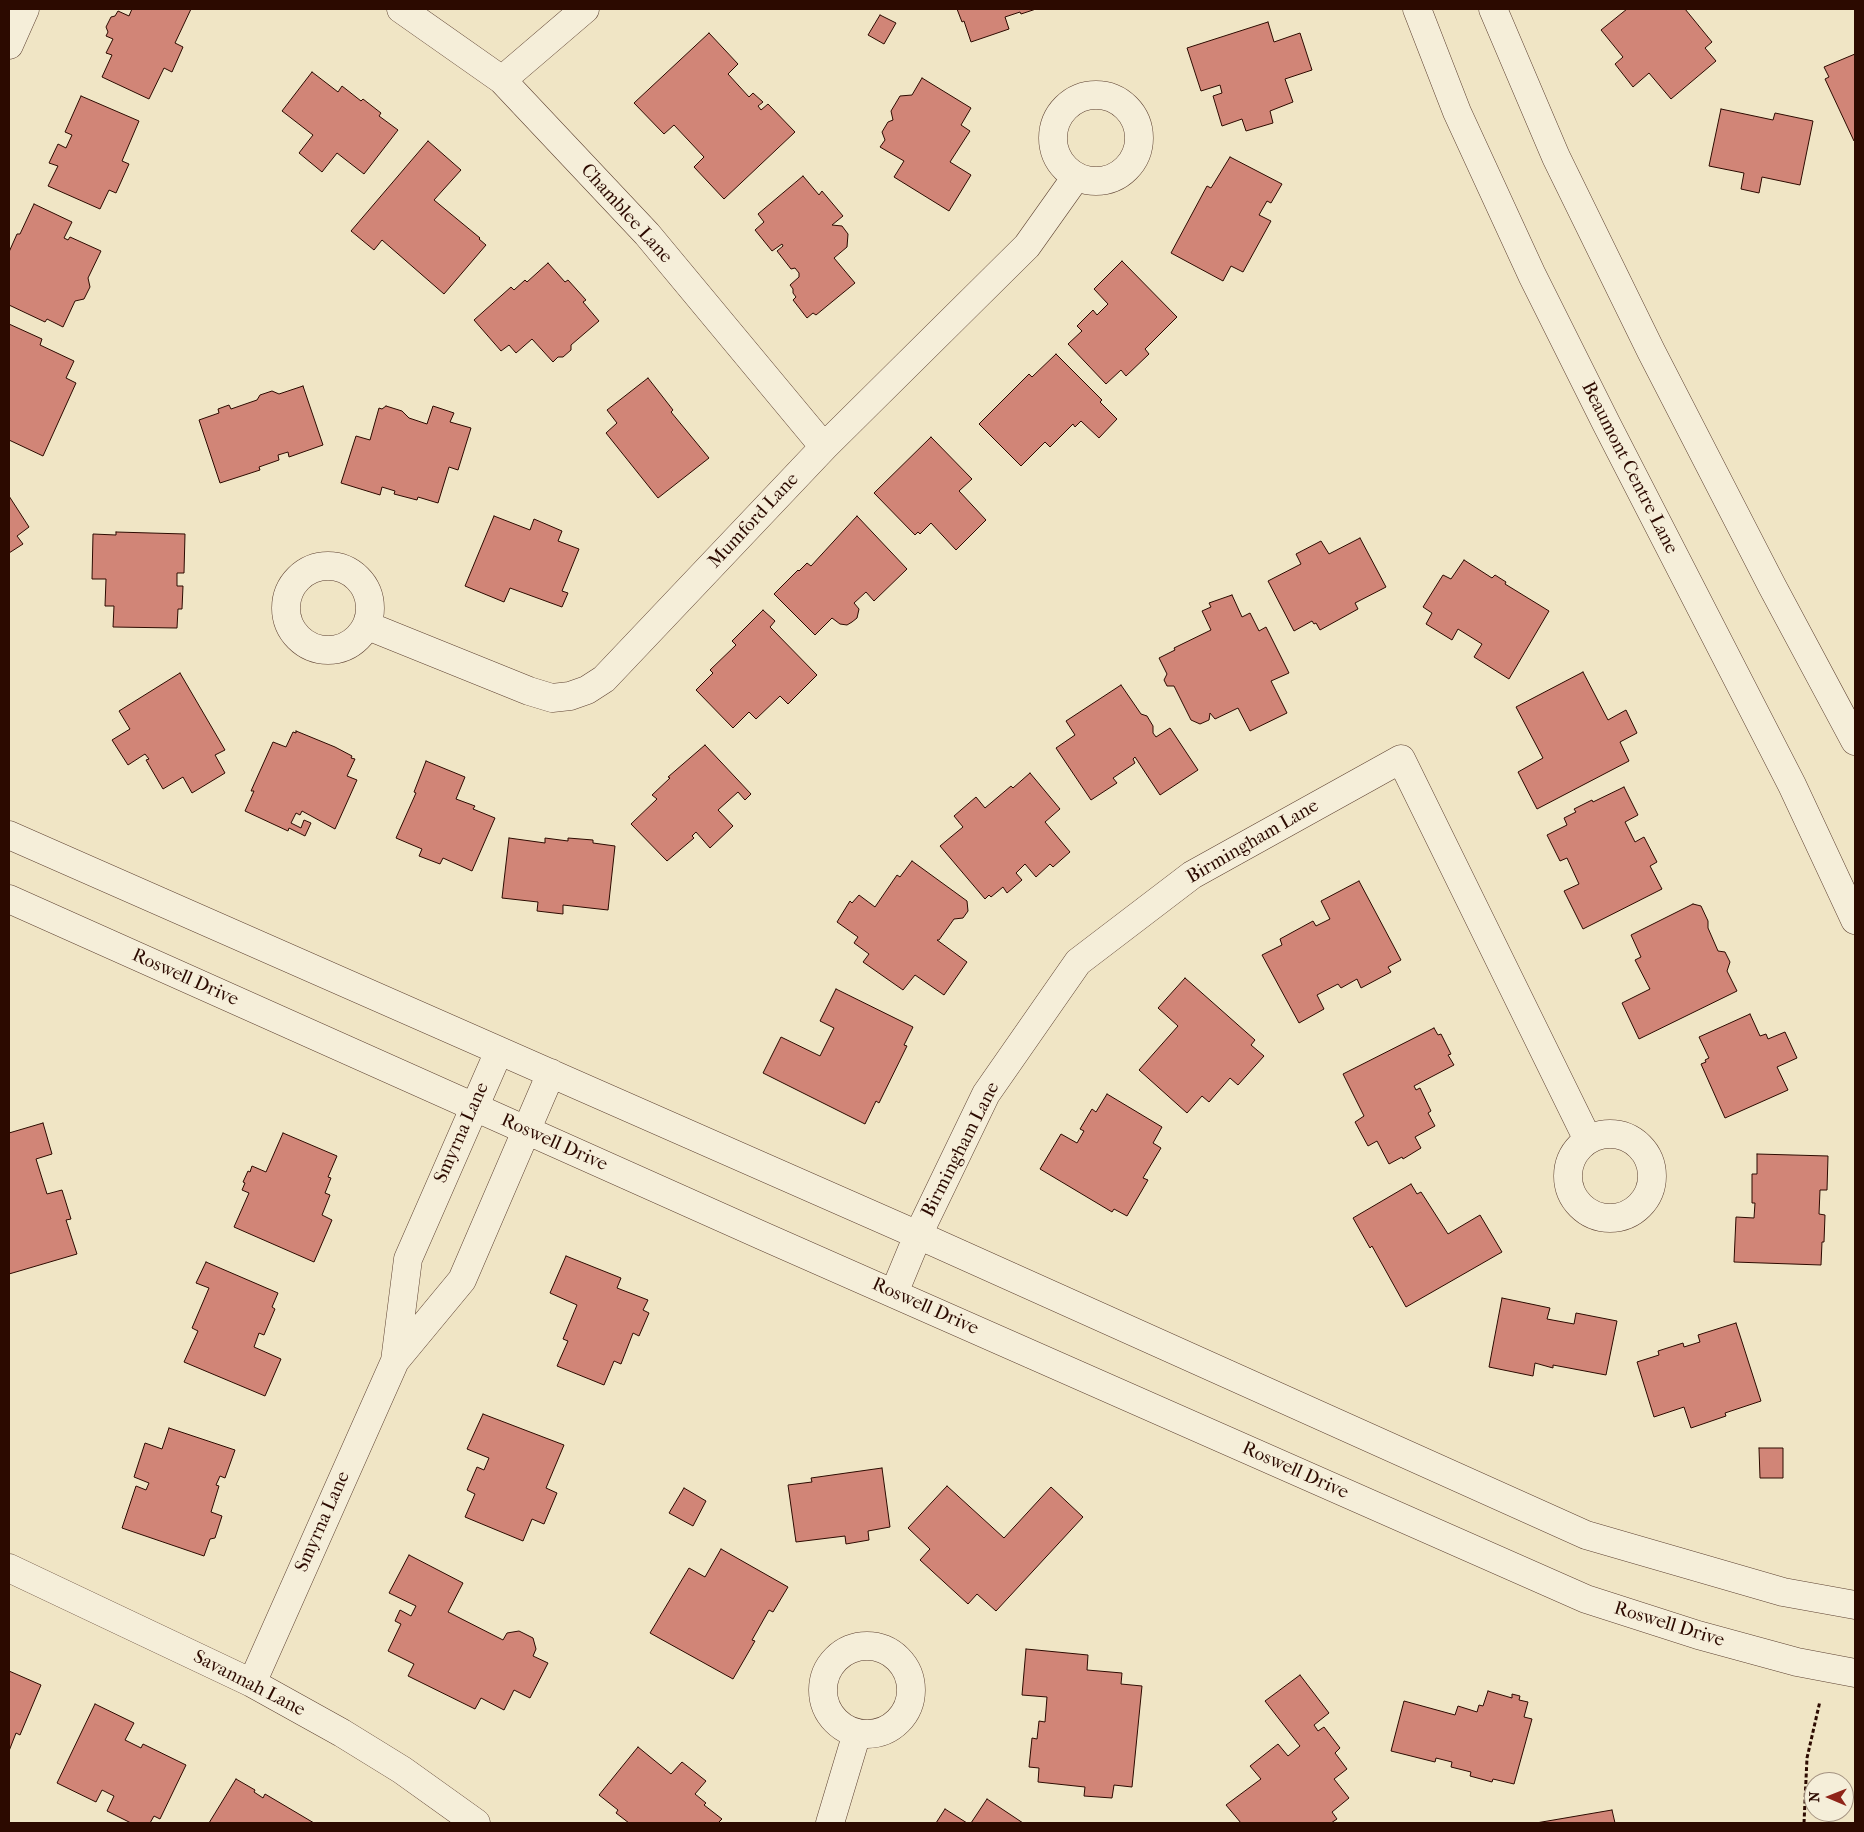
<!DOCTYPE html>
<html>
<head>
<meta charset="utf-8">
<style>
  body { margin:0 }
  #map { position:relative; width:1864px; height:1832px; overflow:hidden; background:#f0e5c5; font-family:"IM FELL French Canon",serif }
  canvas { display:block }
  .frame { position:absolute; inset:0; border:10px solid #2c0a00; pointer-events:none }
  .north { position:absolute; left:1804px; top:1772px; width:50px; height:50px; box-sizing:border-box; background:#f5eed9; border:1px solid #a59382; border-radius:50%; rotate:271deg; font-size:14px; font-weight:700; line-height:20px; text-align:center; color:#2c0a00 }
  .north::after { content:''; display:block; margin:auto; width:18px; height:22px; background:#8f2418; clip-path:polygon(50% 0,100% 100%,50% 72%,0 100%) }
</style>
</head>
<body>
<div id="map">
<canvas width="1864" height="1832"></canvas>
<div class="frame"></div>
<div class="north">N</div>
</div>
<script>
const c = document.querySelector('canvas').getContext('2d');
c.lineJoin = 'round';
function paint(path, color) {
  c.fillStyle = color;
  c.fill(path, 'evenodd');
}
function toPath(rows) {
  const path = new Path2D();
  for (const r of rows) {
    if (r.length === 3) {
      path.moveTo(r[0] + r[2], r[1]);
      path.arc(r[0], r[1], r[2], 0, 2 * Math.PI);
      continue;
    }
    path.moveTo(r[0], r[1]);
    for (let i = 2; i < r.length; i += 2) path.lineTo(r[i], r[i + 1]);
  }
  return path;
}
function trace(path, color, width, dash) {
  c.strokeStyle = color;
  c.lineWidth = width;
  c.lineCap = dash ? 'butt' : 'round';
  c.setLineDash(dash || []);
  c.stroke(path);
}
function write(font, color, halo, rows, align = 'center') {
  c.font = font + ' "IM FELL French Canon",serif';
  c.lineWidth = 4.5;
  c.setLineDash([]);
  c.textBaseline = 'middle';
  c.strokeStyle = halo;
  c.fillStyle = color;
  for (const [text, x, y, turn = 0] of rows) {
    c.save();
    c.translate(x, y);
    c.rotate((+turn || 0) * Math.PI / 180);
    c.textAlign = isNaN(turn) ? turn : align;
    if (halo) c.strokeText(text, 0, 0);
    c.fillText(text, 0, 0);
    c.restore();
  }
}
const building = toPath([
  [132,9,191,9,175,43,183,47,172,72,164,68,149,99,102,77,112,55,106,53,113,39,106,36,108,32,106,27,111,17,115,16,118,11,129,16,132,9],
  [957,9,1036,9,1021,14,1020,12,1005,17,1009,29,971,42,964,21,962,22,957,9],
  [1627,9,1685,9,1712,42,1705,48,1716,61,1671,99,1649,73,1633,87,1615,64,1623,57,1601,30,1627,9],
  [880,15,896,23,884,44,868,35,880,15],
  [1268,22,1274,42,1300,33,1312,70,1285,79,1293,102,1270,111,1273,123,1246,131,1242,119,1222,126,1213,96,1222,93,1220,85,1201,91,1187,48,1268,22],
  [709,33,738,64,728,74,749,97,753,93,763,102,758,106,761,110,768,104,795,132,724,199,694,167,704,157,674,125,664,134,634,103,709,33],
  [1855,54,1855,140,1854,141,1825,79,1829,77,1824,67,1855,54],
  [312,72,338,92,342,86,361,101,363,99,381,113,379,116,398,130,364,174,337,153,322,172,299,153,313,135,282,111,312,72],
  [922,78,971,108,961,125,970,131,950,162,971,175,949,211,894,177,904,161,880,147,885,140,882,132,888,122,893,120,891,111,900,96,912,95,922,78],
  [81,96,139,121,122,161,129,164,116,193,109,190,100,209,48,186,58,166,49,163,58,144,66,148,72,135,65,132,81,96],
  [1721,109,1773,120,1775,113,1813,121,1800,185,1762,177,1759,193,1741,189,1744,173,1709,166,1721,109],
  [428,141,461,170,434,200,480,238,479,239,486,245,444,294,382,240,374,250,351,231,428,141],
  [1230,157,1282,184,1271,203,1267,201,1259,215,1271,221,1243,272,1231,266,1223,281,1171,253,1207,186,1211,188,1230,157],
  [803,176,819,195,822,191,843,216,832,225,842,226,848,234,847,247,834,258,855,283,816,315,813,313,807,318,793,300,796,297,793,293,793,289,790,285,799,277,799,273,795,268,791,269,777,251,783,246,782,244,772,251,755,230,764,222,758,214,803,176],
  [34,204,72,222,64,238,68,240,70,237,101,251,88,278,90,287,84,299,75,301,63,327,47,319,45,322,9,305,9,252,17,234,20,234,34,204],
  [1122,261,1177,317,1145,349,1149,354,1126,376,1121,370,1106,384,1068,344,1082,331,1077,326,1093,310,1097,315,1108,304,1094,289,1122,261],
  [548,263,565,282,568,280,586,300,583,302,599,321,571,345,571,350,563,357,558,357,553,362,532,339,516,353,509,345,501,351,474,320,511,287,514,290,525,280,527,282,548,263],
  [9,324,42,339,40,345,74,361,66,378,76,383,43,456,9,440,9,324],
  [1056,354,1102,400,1100,402,1117,419,1099,438,1081,421,1075,427,1073,424,1050,447,1045,442,1021,466,979,424,1029,374,1032,377,1056,354],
  [648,378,673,410,671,412,709,458,658,498,606,433,617,423,607,410,648,378],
  [303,386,323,445,289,457,288,452,278,455,279,460,259,467,260,470,220,483,199,420,219,413,218,409,229,405,231,409,257,400,260,395,272,391,279,394,303,386],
  [386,406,402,411,409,418,427,424,433,406,454,413,450,422,471,428,458,470,449,467,438,503,418,497,417,500,394,494,395,491,382,487,380,495,341,483,356,436,370,440,379,408,382,409,386,406],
  [931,437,972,479,959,491,986,520,956,550,931,523,920,534,918,532,915,535,874,493,931,437],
  [9,496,29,527,17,536,23,544,9,553,9,496],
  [494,516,530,530,534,519,562,531,558,541,579,549,562,591,568,593,562,607,510,588,504,602,465,586,494,516],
  [857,516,907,569,874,601,866,592,854,603,859,609,857,618,852,622,847,625,840,624,832,618,815,635,774,594,798,570,799,571,807,563,811,566,857,516],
  [116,532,185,534,184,573,177,573,177,586,183,586,182,609,178,609,177,628,113,627,114,606,105,606,106,579,92,579,93,534,116,535,116,532],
  [1360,538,1386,587,1355,603,1358,609,1320,630,1316,623,1314,624,1312,621,1294,631,1268,581,1301,564,1296,554,1321,541,1329,554,1360,538],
  [1464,560,1492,578,1495,575,1506,582,1505,584,1549,611,1509,679,1474,657,1482,644,1458,629,1452,640,1426,624,1432,613,1423,607,1443,575,1451,579,1464,560],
  [1232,595,1242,617,1250,613,1259,631,1266,627,1289,673,1271,681,1287,713,1250,731,1238,708,1215,719,1210,713,1209,720,1200,724,1191,720,1174,686,1167,686,1164,680,1167,674,1159,658,1175,650,1174,648,1211,630,1202,611,1211,607,1209,603,1232,595],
  [763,610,775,621,770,627,817,675,788,704,780,696,756,719,749,712,733,728,696,690,713,673,710,670,736,645,732,641,763,610],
  [1583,672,1608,720,1626,710,1637,733,1620,742,1629,761,1537,809,1518,772,1543,758,1516,707,1583,672],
  [180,673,225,750,215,755,225,773,192,793,183,777,163,789,146,760,149,759,145,754,128,765,112,740,130,729,119,711,180,673],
  [1121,685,1141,714,1147,716,1153,726,1153,733,1156,737,1170,728,1198,770,1160,795,1135,757,1133,759,1135,763,1113,778,1117,783,1091,800,1056,748,1075,735,1066,721,1121,685],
  [296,731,335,747,352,756,351,758,355,759,347,776,357,780,335,829,302,811,300,815,296,813,291,823,301,828,304,820,311,823,305,836,289,828,288,831,245,811,254,791,251,791,273,742,286,747,293,732,296,733,296,731],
  [705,745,751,794,745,800,738,792,718,810,733,826,710,848,696,832,692,836,694,838,667,861,631,824,657,799,652,795,670,778,668,777,705,745],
  [426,761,465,777,456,799,475,806,473,809,495,818,472,871,443,858,440,864,419,856,422,849,396,838,416,793,414,792,426,761],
  [1030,773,1060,809,1045,822,1070,852,1053,867,1050,864,1036,877,1025,864,1016,873,1022,880,1007,893,1003,887,991,897,989,895,985,899,940,846,963,827,954,816,976,797,985,808,1011,786,1013,788,1030,773],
  [1624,787,1638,815,1625,822,1635,842,1644,837,1657,862,1650,866,1662,889,1583,929,1564,891,1579,884,1567,858,1560,861,1547,835,1567,825,1564,818,1576,812,1574,809,1592,800,1593,802,1624,787],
  [509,838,545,843,545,838,568,841,568,838,593,840,593,843,615,846,608,910,563,905,563,914,537,911,538,902,502,898,509,838],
  [912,861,967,901,968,911,963,918,954,919,939,940,937,940,967,962,944,995,915,975,903,990,863,962,869,954,854,943,858,937,837,922,850,901,852,903,859,895,875,907,897,875,900,877,912,861],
  [1359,881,1401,960,1388,967,1391,972,1361,988,1357,979,1341,988,1338,984,1317,995,1324,1009,1299,1023,1262,955,1282,945,1280,939,1313,921,1316,926,1330,919,1321,901,1359,881],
  [1693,904,1701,906,1708,921,1708,928,1718,951,1725,952,1730,962,1727,971,1737,991,1639,1039,1622,1003,1650,989,1635,960,1641,957,1631,935,1693,904],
  [1185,978,1255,1040,1251,1045,1264,1056,1238,1085,1230,1078,1209,1102,1202,1096,1187,1113,1139,1070,1178,1026,1158,1008,1185,978],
  [836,989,913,1027,904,1045,907,1046,879,1103,876,1101,865,1124,763,1073,781,1037,820,1056,834,1028,820,1021,836,989],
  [1750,1014,1760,1036,1766,1034,1768,1039,1785,1032,1797,1058,1777,1067,1788,1090,1725,1118,1701,1064,1706,1062,1705,1060,1709,1058,1699,1037,1750,1014],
  [1434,1028,1438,1035,1441,1034,1451,1054,1448,1055,1454,1065,1414,1086,1416,1090,1420,1088,1431,1111,1428,1113,1435,1126,1415,1137,1421,1148,1403,1159,1402,1157,1389,1164,1377,1141,1368,1146,1355,1122,1364,1116,1343,1074,1434,1028],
  [1107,1094,1162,1127,1153,1143,1161,1148,1143,1178,1148,1180,1127,1216,1114,1209,1112,1212,1040,1169,1061,1134,1077,1143,1084,1131,1080,1129,1092,1109,1096,1112,1107,1094],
  [43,1123,52,1154,36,1159,47,1194,62,1190,71,1219,66,1220,77,1254,9,1274,9,1133,43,1123],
  [283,1133,337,1156,328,1177,331,1178,325,1193,330,1195,322,1215,332,1220,314,1262,234,1227,249,1193,242,1190,245,1183,243,1182,248,1171,250,1172,252,1166,266,1172,283,1133],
  [1757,1154,1828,1156,1827,1190,1820,1190,1819,1214,1825,1215,1824,1242,1822,1242,1821,1265,1734,1262,1736,1217,1754,1218,1755,1203,1752,1203,1752,1174,1757,1174,1757,1154],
  [1411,1184,1417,1194,1421,1192,1448,1234,1480,1215,1502,1252,1406,1307,1372,1246,1370,1248,1353,1218,1411,1184],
  [566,1256,621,1278,617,1288,648,1300,643,1310,649,1313,639,1336,633,1333,621,1364,614,1361,604,1385,557,1366,568,1341,563,1339,577,1305,550,1293,566,1256],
  [206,1262,278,1293,272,1307,275,1309,264,1335,259,1333,254,1347,281,1359,265,1396,184,1362,198,1331,192,1328,209,1288,196,1283,206,1262],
  [1502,1298,1550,1308,1547,1319,1574,1324,1576,1313,1617,1321,1606,1375,1553,1365,1553,1368,1535,1363,1533,1376,1489,1367,1502,1298],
  [1736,1323,1761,1401,1725,1413,1726,1416,1691,1428,1684,1407,1654,1417,1637,1362,1659,1355,1658,1351,1683,1343,1684,1347,1700,1342,1698,1335,1736,1323],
  [483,1414,564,1445,546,1488,557,1493,544,1524,532,1519,523,1541,465,1517,475,1494,467,1490,477,1467,484,1470,489,1458,467,1449,483,1414],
  [169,1428,235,1450,225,1478,220,1476,216,1485,219,1486,211,1512,222,1516,215,1538,210,1539,204,1556,122,1528,136,1486,146,1490,149,1483,134,1477,145,1443,162,1449,169,1428],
  [1759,1448,1783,1448,1783,1478,1760,1478,1759,1448],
  [882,1468,890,1527,868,1531,869,1540,846,1544,845,1536,796,1542,788,1485,812,1482,811,1478,882,1468],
  [947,1486,1004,1538,1051,1487,1083,1517,996,1611,977,1594,968,1604,920,1560,930,1549,908,1528,947,1486],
  [684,1488,706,1501,693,1526,669,1513,684,1488],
  [721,1549,788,1587,773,1612,769,1610,752,1640,755,1641,733,1679,650,1633,689,1568,705,1577,721,1549],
  [409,1555,463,1583,448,1612,503,1640,507,1633,519,1631,533,1638,536,1649,533,1656,548,1663,530,1698,514,1690,504,1710,481,1698,475,1709,408,1676,414,1664,388,1651,401,1624,395,1621,400,1610,411,1616,416,1606,389,1593,409,1555],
  [1026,1649,1088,1655,1087,1670,1122,1673,1121,1684,1142,1686,1132,1787,1114,1785,1112,1798,1084,1796,1085,1787,1038,1782,1039,1768,1029,1767,1032,1738,1037,1739,1039,1721,1045,1722,1047,1697,1022,1695,1026,1649],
  [9,1671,41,1685,20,1735,16,1733,9,1751,9,1671],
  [1300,1675,1329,1713,1314,1725,1318,1731,1324,1727,1340,1748,1335,1753,1347,1769,1334,1779,1349,1798,1332,1812,1337,1819,1331,1823,1241,1823,1226,1805,1261,1779,1250,1766,1278,1744,1288,1756,1300,1746,1265,1701,1300,1675],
  [1488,1691,1512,1698,1512,1694,1520,1696,1519,1700,1528,1702,1524,1717,1532,1719,1514,1784,1493,1779,1492,1782,1470,1776,1471,1772,1451,1767,1452,1762,1436,1758,1435,1762,1391,1751,1404,1701,1455,1715,1458,1706,1477,1712,1479,1705,1483,1706,1488,1691],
  [95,1704,134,1723,125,1740,141,1748,143,1744,186,1765,160,1819,154,1816,150,1823,131,1823,107,1811,114,1796,102,1790,96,1802,57,1783,95,1704],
  [638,1747,671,1774,682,1762,706,1781,695,1794,706,1803,704,1805,722,1819,718,1823,629,1823,616,1813,618,1810,599,1795,638,1747],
  [236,1779,255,1790,254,1792,263,1798,265,1794,314,1823,209,1823,236,1779],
  [987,1799,1023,1823,971,1823,987,1799],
  [945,1809,967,1823,936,1823,945,1809],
  [1612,1810,1615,1823,1536,1823,1612,1810]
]);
paint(building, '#d18577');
trace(building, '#2c0a00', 1);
const minor = toPath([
  [401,9,502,80,647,234,824,447],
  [1417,9,1457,112,1532,275,1606,423,1792,785,1855,920],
  [1493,9,1556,157,1651,351,1772,586,1855,741],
  [9,45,25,9],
  [502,80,585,9],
  [1096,138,43],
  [328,608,42],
  [368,626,529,691,552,698,570,696,587,690,604,679,824,447,1027,246,1076,177],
  [9,835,918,1235,1586,1535,1783,1592,1855,1605],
  [9,899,763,1236,1586,1599,1698,1635,1797,1662,1855,1673],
  [1610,1176,42],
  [894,1293,918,1235,986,1094,1078,962,1192,875,1401,759,1588,1140],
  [395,1361,408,1259,499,1051],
  [9,1568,252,1683,342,1733,402,1770,476,1823],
  [867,1690,44],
  [252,1683,395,1361,462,1280,551,1073],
  [830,1823,857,1733]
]);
trace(minor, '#5d4131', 29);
trace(toPath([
  [1804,1823,1807,1758,1820,1701]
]), '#2c0a00', 3, [4, 2.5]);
trace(minor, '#f5eed9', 28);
write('19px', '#2c0a00', '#f5eed9', [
  ["Chamblee Lane",626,214,48],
  ["Beaumont Centre Lane",1629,468,63],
  ["Mumford Lane",754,521,-47],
  ["Birmingham Lane",1253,842,-30],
  ["Roswell Drive",185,978,24],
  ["Smyrna Lane",462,1133,-66],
  ["Roswell Drive",554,1143,24],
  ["Birmingham Lane",961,1150,-63],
  ["Roswell Drive",925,1307,24],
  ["Roswell Drive",1295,1471,24],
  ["Smyrna Lane",323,1522,-66],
  ["Roswell Drive",1669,1625,17],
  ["Savannah Lane",249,1684,27]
]);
</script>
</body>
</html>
